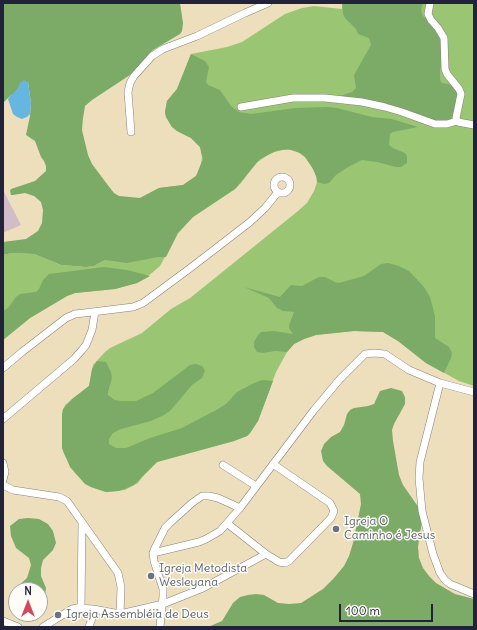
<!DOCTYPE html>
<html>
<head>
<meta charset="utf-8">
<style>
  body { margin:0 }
  #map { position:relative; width:477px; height:630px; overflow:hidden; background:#eddfbc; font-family:Delius,sans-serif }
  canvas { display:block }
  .frame { position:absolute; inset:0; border:4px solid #22223b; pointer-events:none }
  .north { position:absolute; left:8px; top:582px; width:40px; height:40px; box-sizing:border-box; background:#fdfcf7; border:1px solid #a5a5ac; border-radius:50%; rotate:0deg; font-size:11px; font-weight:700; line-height:16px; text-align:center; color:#22223b }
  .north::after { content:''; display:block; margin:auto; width:14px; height:18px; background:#d1495b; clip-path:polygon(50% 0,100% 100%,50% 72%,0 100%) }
  .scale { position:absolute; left:339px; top:604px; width:94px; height:18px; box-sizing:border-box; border:2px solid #22223b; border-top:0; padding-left:5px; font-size:12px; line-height:14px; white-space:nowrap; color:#22223b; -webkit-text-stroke:3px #fdfcf7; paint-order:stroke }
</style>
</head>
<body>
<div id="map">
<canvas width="477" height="630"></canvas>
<div class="frame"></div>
<div class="north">N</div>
<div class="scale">100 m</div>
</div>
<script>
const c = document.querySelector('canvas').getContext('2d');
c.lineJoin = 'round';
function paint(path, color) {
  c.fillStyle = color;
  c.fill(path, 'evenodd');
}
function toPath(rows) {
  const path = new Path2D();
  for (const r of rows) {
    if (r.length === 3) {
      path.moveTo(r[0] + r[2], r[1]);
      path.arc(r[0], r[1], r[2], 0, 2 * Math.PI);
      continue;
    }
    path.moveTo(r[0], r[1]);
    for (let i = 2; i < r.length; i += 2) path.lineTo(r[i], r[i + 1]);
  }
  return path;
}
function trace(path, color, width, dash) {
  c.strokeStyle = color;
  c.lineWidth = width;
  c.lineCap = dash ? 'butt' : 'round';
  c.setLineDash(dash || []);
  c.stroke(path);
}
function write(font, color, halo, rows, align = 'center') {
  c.font = font + ' Delius,sans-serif';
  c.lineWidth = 3;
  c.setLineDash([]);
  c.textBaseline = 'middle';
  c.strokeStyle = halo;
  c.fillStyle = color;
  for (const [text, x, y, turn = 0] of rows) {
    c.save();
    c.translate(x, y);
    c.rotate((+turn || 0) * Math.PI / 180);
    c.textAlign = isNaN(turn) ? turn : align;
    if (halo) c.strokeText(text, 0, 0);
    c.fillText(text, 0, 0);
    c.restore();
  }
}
paint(toPath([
  [3,190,21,225,3,233]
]), '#d1bdc8');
paint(toPath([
  [342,3,474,3,474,386,459,381,426,363,398,341,383,332,354,331,316,335,304,339,294,344,287,352,276,372,258,421,250,433,247,436,234,441,157,462,143,476,138,483,125,490,106,492,91,487,75,473,64,454,62,448,62,415,65,405,89,386,93,365,105,352,110,348,142,333,171,309,190,298,210,282,298,211,307,203,314,191,317,182,315,172,305,157,295,150,282,150,271,153,256,163,241,183,235,189,193,217,178,233,160,266,146,278,137,283,115,289,75,293,67,296,30,318,3,340,3,255,12,253,34,254,61,265,86,267,94,266,105,260,133,198,140,198,159,188,183,185,196,176,200,168,202,158,200,147,191,138,177,131,172,127,166,117,165,112,167,101,177,89,191,54,227,47,242,42,285,14,302,8,314,6,342,9]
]), '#9ac674');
paint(toPath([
  [3,3,180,3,183,23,182,31,180,34,153,50,133,73,92,100,85,106,83,118,82,130,88,155,92,164,107,184,114,193,119,196,140,198,159,188,183,185,196,176,203,159,200,147,191,138,177,131,172,127,166,117,165,112,167,101,177,89,191,54,205,61,209,67,206,82,208,85,220,90,231,106,239,112,251,114,295,108,327,107,337,108,372,117,392,119,418,127,393,132,390,134,389,145,393,148,405,153,407,156,407,163,401,167,396,167,377,162,362,160,348,167,336,175,329,183,324,184,317,182,317,178,312,167,305,157,300,153,288,149,276,151,260,159,235,189,193,217,178,233,166,257,158,257,127,263,105,260,94,266,86,267,61,265,34,254,12,253,3,255,3,242,26,239,38,231,42,223,43,210,41,202,34,196,25,193,13,195,11,195,10,191,11,189,35,181,46,171,46,166,44,161,41,157,35,141,26,135,30,116,31,103,28,82,19,87,15,93,10,96,3,103],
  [342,3,423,3,421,10,423,16,434,26,442,40,443,58,440,71,440,80,442,83,449,84,455,89,458,94,453,116,451,119,441,123,340,96,352,92,356,88,354,75,371,45,369,38,358,34,356,29,345,18,343,14],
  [388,263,399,266,409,271,424,287,430,297,435,316,435,338,449,347,452,353,451,358,444,373,426,363,398,341,383,332,354,331,316,335,304,339,294,344,287,352,275,351,263,353,257,352,254,347,254,342,258,335,261,332,274,331,293,334,289,328,289,325,294,312,283,311,277,308,269,298,244,287,280,297,291,285,302,286,319,277,325,277,335,282,339,283,364,276,381,264],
  [104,267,127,270,150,276,137,283,115,289,75,293,67,296,30,318,3,340,3,311,8,308,16,297,20,294,36,292,39,289,43,280,49,274],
  [97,361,106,362,111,372,112,378,108,392,108,395,115,400,122,401,136,401,153,393,190,365,196,364,202,366,205,371,202,378,192,385,171,410,164,415,151,421,121,429,113,433,109,439,109,444,116,448,126,448,150,438,182,428,218,409,226,404,237,392,252,384,262,380,273,381,258,421,250,433,247,436,234,441,157,462,134,485,119,491,106,492,91,487,85,484,70,467,62,448,62,415,63,409,72,399,89,386,92,369],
  [391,388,402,391,405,397,405,404,394,424,392,430,393,441,399,475,403,485,419,508,422,521,418,547,419,558,423,568,429,576,436,583,455,594,474,599,474,627,208,627,222,621,233,603,240,597,248,595,256,594,264,595,278,603,289,604,301,603,323,589,334,578,344,566,349,556,353,543,361,504,360,494,327,466,323,461,321,451,324,444,331,437,340,432,344,425,347,414,350,410,354,408,368,406,374,404,380,391],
  [28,518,39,519,48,524,53,531,56,543,53,550,43,560,41,568,41,576,46,588,45,596,40,600,40,590,16,590,16,604,13,602,12,594,15,589,27,578,31,565,29,558,16,548,11,536,10,526,19,519]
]), '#7bab66');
paint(toPath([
  [24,80,28,82,31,103,30,114,27,117,22,119,17,117,13,114,8,99,10,96,17,90,20,83]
]), '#67b6e1');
const minor = toPath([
  [430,3,428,14,431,20,438,28,444,38,445,69,447,74,459,89,461,94,456,118,458,122,474,125],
  [241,107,293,98,325,98,362,102,385,107,402,112,435,124,447,124,457,121],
  [131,132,128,92,130,83,134,76,152,56,163,49,197,36,245,13,268,3],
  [282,185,8],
  [3,368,22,352,66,318,75,314,84,313,133,307,143,303,193,266,250,222,265,208,278,192],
  [440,383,420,462,419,478,422,511,433,554,440,573,445,580,450,584,474,594],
  [3,419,74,359,82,350,86,345,92,330,95,312],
  [3,463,5,472,3,480],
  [223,465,256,486],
  [3,485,13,490,59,497,67,501,118,573,121,587,120,614],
  [228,524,266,554,279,562,285,563,289,561,331,518,334,511,330,503,273,464],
  [153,553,199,542,206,539,220,531,240,508,314,410,340,379,365,354,374,353,385,354,409,370,440,383,474,392],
  [81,608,82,524],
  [3,621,18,627],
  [43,627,72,609,77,608,93,609,120,614,163,604,203,588,266,554],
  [89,627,92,618,93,609],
  [160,627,163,596,163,589,154,561,153,553,155,548,165,528,171,522,192,503,202,496,209,496,218,498,240,508]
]);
trace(minor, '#88807c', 8);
trace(minor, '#fff', 7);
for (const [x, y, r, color] of [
  [336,529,4,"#6b7280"],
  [151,576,4,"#6b7280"],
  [58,615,4,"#6b7280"]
]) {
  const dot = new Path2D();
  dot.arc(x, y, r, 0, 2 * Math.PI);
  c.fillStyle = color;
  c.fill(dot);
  trace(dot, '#fdfcf7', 1.5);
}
write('12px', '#5b616d', '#fdfcf7', [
  ["Igreja O",344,522],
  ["Caminho é Jesus",344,536],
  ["Igreja Metodista",159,569],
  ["Wesleyana",159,583],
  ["Igreja Assembléia de Deus",66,615]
], 'left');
</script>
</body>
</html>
